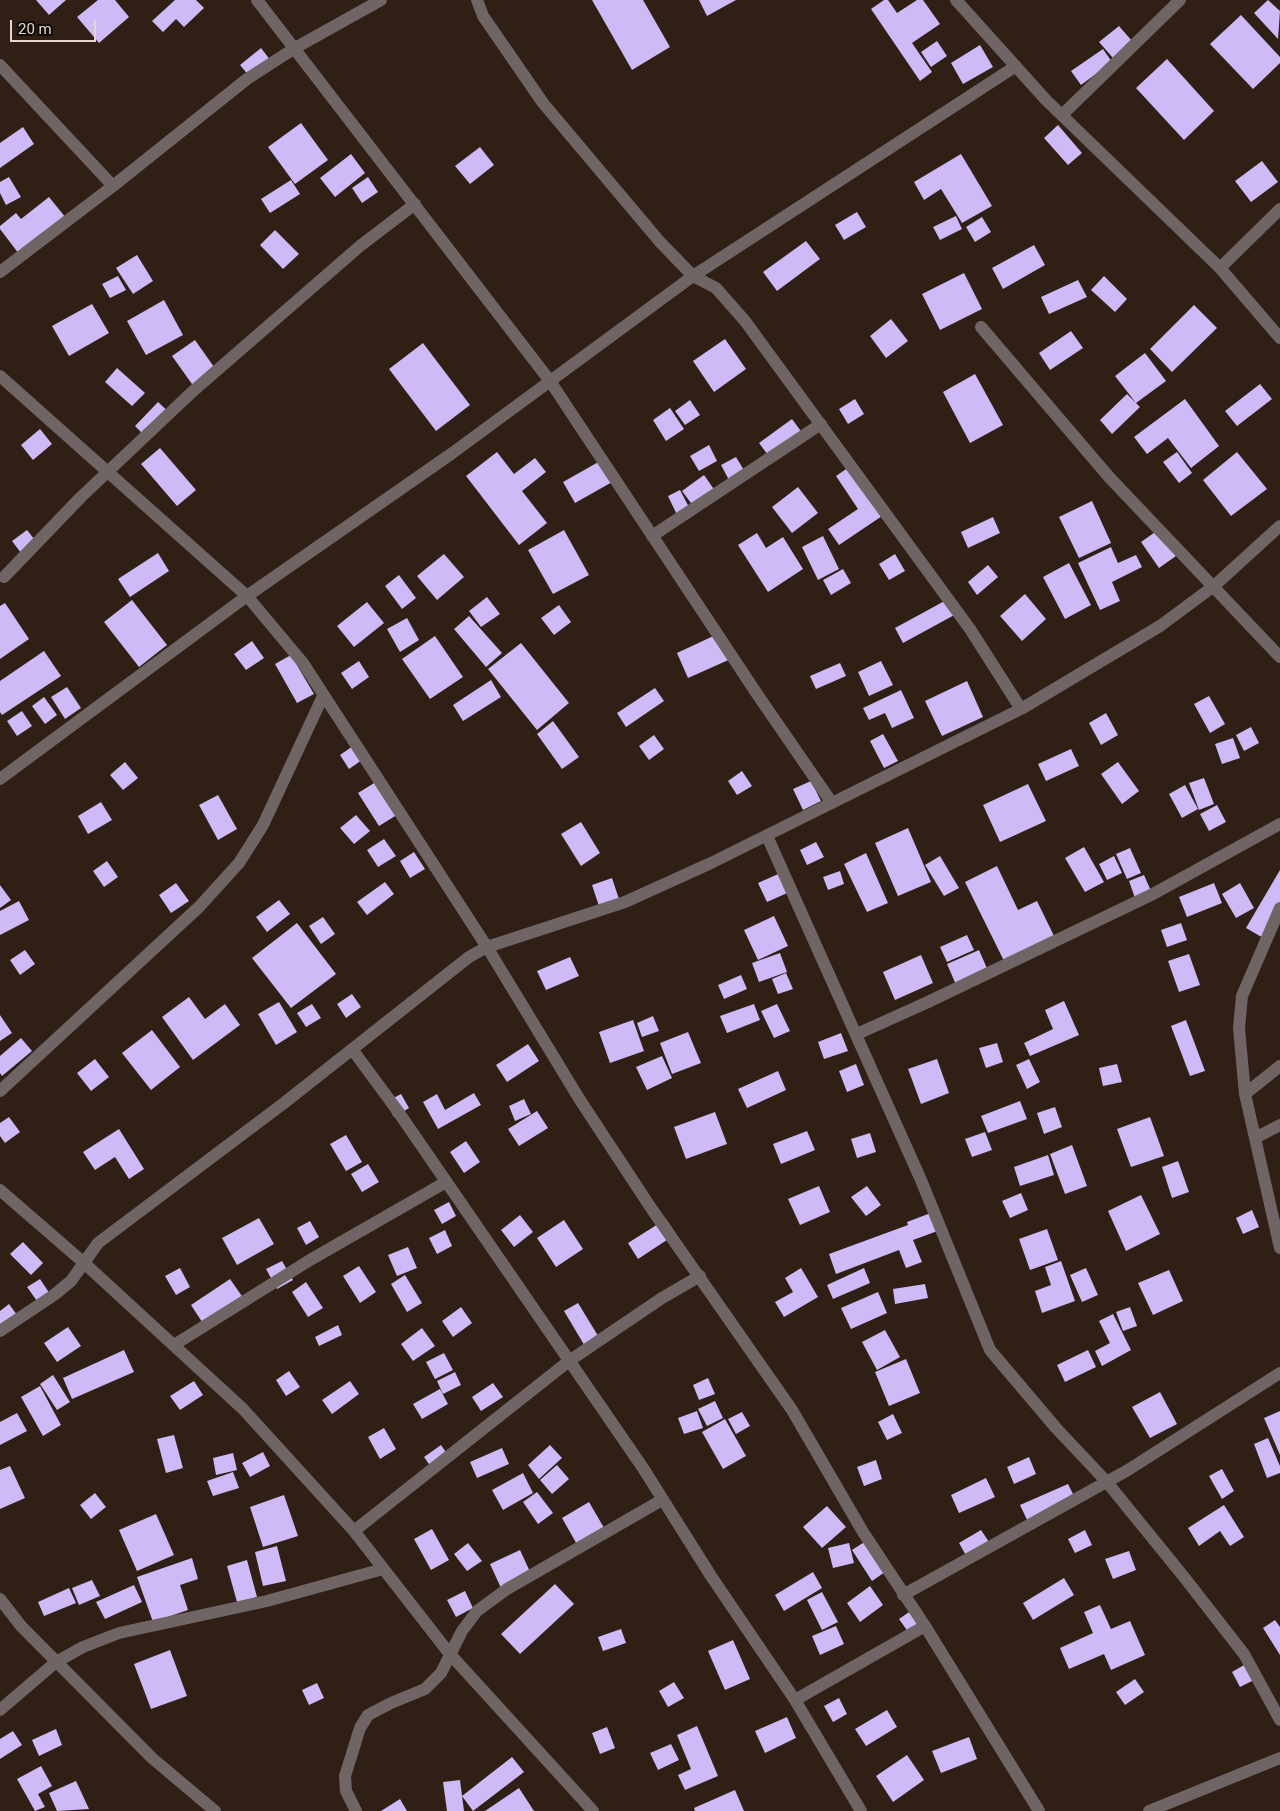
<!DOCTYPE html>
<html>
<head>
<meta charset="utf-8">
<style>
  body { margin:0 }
  #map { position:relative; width:1280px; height:1811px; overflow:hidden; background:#2f1f15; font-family:Roboto,sans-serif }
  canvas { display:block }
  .scale { position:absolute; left:10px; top:20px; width:86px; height:22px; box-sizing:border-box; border:2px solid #e3d7d0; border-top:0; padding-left:6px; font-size:15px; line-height:18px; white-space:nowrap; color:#e3d7d0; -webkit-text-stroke:4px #120a07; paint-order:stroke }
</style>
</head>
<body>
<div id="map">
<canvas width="1280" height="1811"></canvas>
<div class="scale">20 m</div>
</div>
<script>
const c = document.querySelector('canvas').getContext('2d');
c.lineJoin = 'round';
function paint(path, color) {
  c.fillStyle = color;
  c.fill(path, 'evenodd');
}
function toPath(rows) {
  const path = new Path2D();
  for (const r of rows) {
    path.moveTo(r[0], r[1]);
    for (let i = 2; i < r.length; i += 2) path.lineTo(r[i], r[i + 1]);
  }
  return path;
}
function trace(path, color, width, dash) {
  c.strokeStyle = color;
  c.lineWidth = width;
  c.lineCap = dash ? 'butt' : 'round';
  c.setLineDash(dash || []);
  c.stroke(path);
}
paint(toPath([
  [36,0,66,0,49,15],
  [98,0,115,0,129,17,99,43,77,17],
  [175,0,196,0,204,8,184,27,176,19,163,32,152,21],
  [592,0,643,0,670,47,632,70],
  [699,0,736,0,707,16],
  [884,0,888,0,897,13,917,0,923,0,940,24,912,43,932,72,920,81,871,9],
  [1268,0,1280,11,1278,39,1254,13],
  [1241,15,1280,57,1280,63,1253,89,1210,44],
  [1119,26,1132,41,1113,58,1099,42],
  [937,41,947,56,931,67,921,52],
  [980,45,993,67,963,84,951,63],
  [261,48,271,61,250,77,240,65],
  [1103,49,1112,62,1081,85,1071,71],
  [1167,59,1214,111,1184,140,1136,88],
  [301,123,328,160,295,184,268,147],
  [1058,125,1082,153,1068,165,1044,138],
  [23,127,34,144,0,168,0,143],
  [480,147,494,165,470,184,455,166],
  [351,154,365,173,335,197,320,178],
  [961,154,992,206,962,223,941,189,924,200,914,182],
  [1262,161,1278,182,1251,202,1235,181],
  [9,177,21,197,6,205,0,193,0,182],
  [368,177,378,192,362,203,352,188],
  [291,180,300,194,270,213,261,199],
  [49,197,66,218,19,254,0,229,0,226,16,213,21,219],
  [857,212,866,227,844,240,835,225],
  [956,216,962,229,940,240,933,227],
  [982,217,991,232,975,242,966,227],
  [275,230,299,254,283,269,260,245],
  [806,241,820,259,777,291,763,272],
  [1034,245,1045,265,1003,289,992,268],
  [137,255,153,281,133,294,116,268],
  [964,273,982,309,940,330,922,294],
  [118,276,126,290,110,298,102,284],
  [1104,276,1127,299,1115,312,1091,290],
  [1078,280,1087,297,1049,314,1041,297],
  [164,300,183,335,146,355,127,321],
  [92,304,109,333,69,356,52,326],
  [1194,305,1217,328,1172,372,1150,349],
  [891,319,908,341,886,358,870,336],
  [1071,331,1083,348,1050,370,1039,353],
  [725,339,746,369,714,392,693,361],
  [195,340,219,374,197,391,172,356],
  [423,343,470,405,436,431,389,369],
  [1145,353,1166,381,1136,403,1115,376],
  [117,368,145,393,132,406,105,382],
  [975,374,1003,425,970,443,943,392],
  [1260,384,1272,399,1237,426,1225,411],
  [1127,394,1140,407,1112,434,1100,420],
  [855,399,864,414,848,424,839,409],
  [1185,399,1219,446,1191,468,1168,438,1147,454,1134,437],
  [690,400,700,415,685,425,675,411],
  [158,402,172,415,148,439,135,426],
  [670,408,684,429,666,441,653,420],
  [792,419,803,434,771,459,759,443],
  [40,429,52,444,33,460,21,445],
  [709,445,717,461,699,471,690,456],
  [160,448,196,490,177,506,141,464],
  [497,452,514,474,535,458,546,472,522,491,547,523,519,545,466,476],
  [1177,452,1192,473,1179,483,1163,462],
  [1237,452,1267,489,1231,516,1203,480],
  [736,457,745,472,729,480,721,465],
  [602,460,614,481,575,503,563,482],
  [852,465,885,514,839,545,828,529,858,509,836,476],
  [704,475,718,495,697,511,682,491],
  [798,487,818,513,792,533,772,507],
  [680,490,691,511,678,517,668,496],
  [1092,501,1111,543,1079,558,1059,517],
  [993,517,1000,533,968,548,961,532],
  [27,530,39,545,24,557,12,541],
  [564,530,589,575,553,594,528,550],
  [1158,530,1176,556,1159,568,1141,542],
  [757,533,766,548,783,537,803,569,768,592,738,545],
  [823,536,839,569,818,580,802,547],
  [1111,547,1118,563,1136,555,1142,567,1112,582,1120,601,1100,610,1078,563],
  [158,553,169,571,130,597,118,579],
  [444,554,464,577,437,600,417,576],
  [895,554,905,571,889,580,879,564],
  [1069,563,1091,605,1065,619,1043,577],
  [988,565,998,577,977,595,968,582],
  [843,569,851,583,831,595,823,580],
  [399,575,416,598,402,609,385,586],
  [1025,594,1046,619,1022,641,1000,616],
  [487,597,500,614,481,627,469,611],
  [950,598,958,613,903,643,895,628],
  [132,600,167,645,139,667,104,622],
  [367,602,384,623,354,647,337,626],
  [5,603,29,639,0,659,0,606],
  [559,605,571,622,554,635,541,618],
  [469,616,502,653,486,667,454,629],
  [407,618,419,640,400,652,387,629],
  [722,632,733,658,688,678,677,653],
  [435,636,463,677,430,699,402,659],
  [252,641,264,658,246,670,234,654],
  [521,643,569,703,537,730,488,669],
  [44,651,61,676,2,715,0,712,0,681],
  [291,655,314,694,297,703,275,664],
  [359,661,369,677,352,689,341,673],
  [881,661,893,685,869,696,858,672],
  [840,663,846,676,816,689,810,676],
  [491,680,501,697,463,721,453,705],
  [967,681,983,717,942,736,925,701],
  [67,687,81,708,65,719,51,697],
  [655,688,664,701,626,727,617,713],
  [901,690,914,718,892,728,885,713,869,720,863,708],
  [1209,696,1225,724,1210,733,1194,704],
  [44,697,57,715,45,724,32,706],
  [22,711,32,726,17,736,7,721],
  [1106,713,1118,735,1101,745,1089,723],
  [553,721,579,757,562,769,537,734],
  [1251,727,1259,743,1244,751,1236,735],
  [883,734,898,761,884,768,870,741],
  [654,735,664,749,649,760,639,746],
  [1233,738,1240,758,1222,764,1215,744],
  [353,746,362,760,349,769,340,755],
  [1071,749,1079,766,1046,781,1038,764],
  [125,762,138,778,123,790,110,775],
  [1118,762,1139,791,1122,804,1101,774],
  [742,771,752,786,737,795,728,781],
  [1204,778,1214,804,1199,810,1189,783],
  [379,780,400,813,379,826,358,793],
  [811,781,821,801,803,810,793,789],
  [1028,784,1046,821,1000,842,983,805],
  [1185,785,1198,809,1182,818,1169,794],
  [218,795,237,829,218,840,199,805],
  [101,802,112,820,88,834,78,816],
  [1217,805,1226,822,1209,831,1200,814],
  [356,815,370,831,354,844,340,828],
  [581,822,600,853,581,866,561,834],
  [908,828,931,882,898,896,875,843],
  [384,839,396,856,378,867,367,850],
  [816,842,824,857,807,865,800,850],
  [1084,847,1104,882,1085,892,1065,858],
  [1130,848,1141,873,1127,879,1116,854],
  [414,852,425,869,410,878,400,861],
  [866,853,888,903,867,912,844,864],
  [940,856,959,888,944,896,925,865],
  [1114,856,1122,873,1107,880,1099,864],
  [107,861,118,877,104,887,93,871],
  [997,866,1018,910,1037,901,1055,938,1005,963,965,882],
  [1280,870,1280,913,1265,939,1246,928],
  [785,871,794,890,767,902,758,883],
  [840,871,844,884,828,890,823,877],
  [1144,875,1151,891,1135,898,1129,881],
  [612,878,619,899,599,906,592,885],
  [385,882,394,894,367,915,357,902],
  [176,883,189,901,171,913,159,895],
  [1214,883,1222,903,1187,917,1179,897],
  [1240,883,1254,908,1236,918,1222,894],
  [0,885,11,900,0,908],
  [279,900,290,914,267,932,256,917],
  [19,901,29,920,0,935,0,911],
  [774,916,788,946,758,960,744,930],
  [323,917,335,934,321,944,309,926],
  [297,923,336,974,291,1008,252,958],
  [1181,923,1187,940,1167,947,1161,930],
  [967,935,974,950,947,962,940,947],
  [25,950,35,964,20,975,10,960],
  [979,950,989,973,957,987,947,964],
  [780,953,787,972,759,982,752,963],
  [1189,954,1200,985,1179,992,1168,961],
  [921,955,933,983,895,1000,883,972],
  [570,957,579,976,546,990,537,971],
  [786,973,793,989,778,994,772,979],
  [741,975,747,989,724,999,718,985],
  [352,994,361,1007,346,1018,337,1004],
  [189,997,205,1019,225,1004,240,1025,193,1060,162,1017],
  [1064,1001,1079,1035,1030,1056,1024,1043,1053,1029,1045,1010],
  [279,1002,297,1032,276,1045,258,1014],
  [312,1004,321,1018,306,1027,297,1013],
  [754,1004,760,1020,727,1033,720,1016],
  [777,1004,790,1031,774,1038,761,1011],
  [0,1015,12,1033,0,1041],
  [653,1016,659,1031,642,1037,637,1023],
  [633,1020,644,1051,610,1063,599,1032],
  [1186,1020,1205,1071,1190,1076,1171,1026],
  [152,1030,180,1067,151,1090,122,1053],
  [688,1032,701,1063,672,1074,660,1043],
  [841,1033,848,1051,824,1059,818,1042],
  [21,1038,32,1051,2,1076,0,1073,0,1056],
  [997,1043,1003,1062,986,1068,979,1048],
  [528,1044,539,1061,507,1082,496,1065],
  [662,1056,672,1078,647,1090,636,1067],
  [95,1059,109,1077,91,1091,77,1073],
  [937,1059,949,1093,921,1104,908,1069],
  [1029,1059,1040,1082,1027,1089,1016,1065],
  [856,1064,864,1085,847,1092,839,1071],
  [1117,1064,1122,1082,1103,1086,1099,1068],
  [778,1071,786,1090,747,1108,738,1089],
  [474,1093,481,1105,438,1129,423,1102,437,1094,445,1110],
  [401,1094,409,1108,394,1117,386,1102],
  [524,1099,531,1114,515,1121,509,1106],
  [1020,1101,1027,1119,988,1133,981,1116],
  [1055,1107,1062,1127,1044,1134,1037,1113],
  [537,1111,548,1128,519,1146,508,1129],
  [715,1112,727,1144,686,1159,674,1127],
  [9,1117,20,1132,5,1143,0,1136,0,1123],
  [1150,1117,1164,1156,1131,1167,1117,1129],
  [119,1129,144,1169,129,1179,115,1157,95,1170,83,1152],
  [807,1131,815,1150,781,1164,773,1144],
  [985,1132,992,1150,972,1157,965,1139],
  [870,1133,876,1152,857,1158,851,1139],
  [346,1135,362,1162,346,1171,330,1144],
  [466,1141,480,1162,464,1173,450,1152],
  [1072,1145,1087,1186,1065,1194,1050,1154],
  [1048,1155,1054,1175,1020,1186,1014,1167],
  [1178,1161,1189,1192,1172,1198,1162,1167],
  [368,1164,379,1182,362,1192,351,1174],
  [819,1186,830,1212,800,1225,788,1199],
  [867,1186,881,1205,866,1216,851,1197],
  [1021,1193,1028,1210,1010,1218,1002,1201],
  [1141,1195,1160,1234,1126,1251,1108,1211],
  [449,1202,456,1216,442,1224,434,1210],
  [1252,1210,1259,1227,1243,1234,1236,1218],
  [936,1211,943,1229,913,1240,922,1262,906,1268,899,1250,836,1274,829,1254,908,1225,907,1222],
  [520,1215,533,1232,514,1247,501,1230],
  [259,1218,274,1244,237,1265,222,1238],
  [666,1219,676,1234,638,1259,628,1243],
  [564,1220,583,1249,556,1267,537,1238],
  [310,1221,319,1237,306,1245,297,1228],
  [1047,1229,1058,1260,1030,1270,1019,1239],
  [445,1230,452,1246,437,1254,429,1238],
  [23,1242,43,1263,31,1275,10,1254],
  [408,1247,417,1268,397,1276,388,1255],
  [282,1261,293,1280,277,1289,266,1269],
  [1061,1261,1075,1301,1042,1313,1035,1291,1051,1285,1045,1267],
  [359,1266,376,1292,360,1303,343,1276],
  [180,1268,190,1287,176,1295,165,1276],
  [801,1268,818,1297,784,1317,775,1302,793,1292,785,1278],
  [864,1268,870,1283,833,1299,827,1285],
  [1086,1268,1098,1295,1082,1302,1070,1275],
  [1169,1270,1183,1301,1153,1315,1138,1283],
  [405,1275,422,1303,407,1312,391,1284],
  [40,1279,54,1300,42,1308,27,1287],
  [230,1279,246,1302,206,1328,191,1305],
  [306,1282,323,1308,308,1317,292,1292],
  [925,1284,928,1298,895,1304,893,1289],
  [878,1292,887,1313,851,1329,841,1308],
  [578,1303,600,1339,586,1348,564,1311],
  [9,1304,20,1319,0,1335,0,1311],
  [461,1307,472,1323,453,1337,442,1321],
  [1130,1307,1137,1326,1123,1331,1116,1312],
  [1113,1314,1131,1350,1102,1366,1095,1351,1110,1343,1099,1321],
  [338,1325,342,1335,319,1346,315,1337],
  [68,1327,81,1346,57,1362,44,1343],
  [422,1328,435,1346,413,1361,401,1344],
  [885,1330,900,1357,877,1370,862,1342],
  [124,1350,134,1372,72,1399,63,1378],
  [1088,1350,1096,1367,1065,1382,1057,1365],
  [444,1353,453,1370,435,1379,426,1362],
  [906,1359,920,1393,889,1406,875,1372],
  [289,1371,300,1387,286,1396,276,1380],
  [455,1372,461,1385,443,1394,437,1381],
  [53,1375,70,1402,57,1410,40,1384],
  [708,1378,715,1394,699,1400,693,1385],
  [194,1381,203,1395,180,1410,170,1396],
  [350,1381,359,1394,332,1414,322,1400],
  [493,1383,503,1397,481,1411,472,1397],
  [40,1386,61,1425,43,1436,21,1397],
  [440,1389,448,1404,422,1419,413,1404],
  [1160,1392,1177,1424,1150,1438,1132,1407],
  [715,1401,723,1418,707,1426,698,1409],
  [697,1411,703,1428,684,1434,678,1418],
  [1280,1411,1280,1455,1264,1418],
  [742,1412,750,1426,736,1434,728,1419],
  [17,1413,27,1431,0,1445,0,1422],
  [893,1414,902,1433,887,1440,878,1422],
  [725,1419,746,1456,723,1469,702,1432],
  [384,1428,396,1449,380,1459,368,1437],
  [174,1435,183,1468,166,1473,157,1439],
  [1268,1438,1280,1466,1280,1473,1267,1478,1254,1444],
  [441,1445,450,1458,433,1470,424,1457],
  [550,1445,562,1458,539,1479,528,1465],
  [502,1448,509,1464,477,1478,470,1462],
  [263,1452,270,1466,250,1477,242,1463],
  [233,1453,237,1470,216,1475,213,1458],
  [1029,1457,1036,1474,1014,1484,1007,1467],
  [876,1460,882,1479,864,1486,857,1467],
  [557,1465,569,1479,552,1494,540,1480],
  [10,1466,25,1498,0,1509,0,1470],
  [1222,1469,1234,1491,1222,1499,1209,1476],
  [233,1472,239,1488,213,1496,207,1481],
  [523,1473,533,1493,503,1510,492,1490],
  [986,1478,995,1497,959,1513,951,1495],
  [1068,1484,1077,1502,1029,1524,1020,1505],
  [537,1492,553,1513,538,1524,523,1502],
  [95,1493,106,1507,91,1519,80,1505],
  [284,1495,298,1536,263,1547,250,1507],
  [589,1502,607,1533,579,1548,562,1518],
  [1224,1505,1244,1537,1230,1546,1220,1531,1199,1546,1188,1528],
  [827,1506,846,1527,822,1548,803,1527],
  [156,1514,174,1555,137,1571,119,1530],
  [432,1529,449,1560,431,1570,414,1539],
  [981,1530,991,1545,968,1559,959,1543],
  [1085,1530,1092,1545,1075,1553,1068,1539],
  [869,1539,888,1570,872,1581,852,1550],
  [468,1543,482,1561,467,1571,454,1554],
  [849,1543,854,1563,833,1568,828,1548],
  [277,1546,286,1581,263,1586,255,1552],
  [520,1550,531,1574,501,1588,490,1564],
  [1129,1551,1136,1570,1113,1579,1105,1559],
  [192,1558,198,1579,180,1585,188,1610,153,1622,137,1577],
  [247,1560,257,1597,237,1602,227,1566],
  [813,1572,822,1588,784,1611,775,1595],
  [1064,1578,1074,1595,1033,1620,1023,1603],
  [92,1580,100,1596,79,1605,72,1588],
  [555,1584,574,1604,520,1654,501,1634],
  [134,1585,142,1602,105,1619,96,1602],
  [870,1586,883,1605,860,1622,847,1603],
  [69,1588,76,1603,44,1616,38,1602],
  [465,1591,473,1608,456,1617,447,1600],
  [822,1592,838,1622,822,1630,807,1600],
  [1100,1605,1111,1629,1130,1621,1145,1655,1111,1670,1104,1654,1069,1669,1060,1648,1093,1633,1084,1612],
  [915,1608,927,1624,911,1636,899,1619],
  [1275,1620,1280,1627,1280,1655,1263,1628],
  [836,1626,844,1644,820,1655,812,1636],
  [621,1629,626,1643,603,1651,598,1637],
  [733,1640,750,1679,725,1690,708,1651],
  [170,1650,187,1696,151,1709,134,1664],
  [1251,1661,1260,1677,1240,1687,1232,1672],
  [1135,1679,1144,1692,1125,1705,1116,1692],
  [674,1682,684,1698,668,1707,659,1691],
  [317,1683,324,1698,309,1705,302,1690],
  [839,1698,847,1714,833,1722,824,1706],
  [887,1710,897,1727,866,1746,855,1729],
  [787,1717,796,1738,765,1753,755,1731],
  [697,1726,718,1776,685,1790,678,1775,691,1769,677,1735],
  [607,1727,615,1748,600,1754,592,1733],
  [56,1729,62,1745,39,1756,32,1740],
  [13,1731,22,1745,0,1759,0,1739],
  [969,1737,977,1759,941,1773,932,1751],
  [671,1744,679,1760,658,1770,650,1753],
  [907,1755,924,1780,893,1802,876,1776],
  [512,1757,524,1772,473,1811,462,1796],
  [41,1766,52,1786,38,1794,45,1807,35,1811,17,1779],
  [460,1780,464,1811,447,1811,443,1782],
  [76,1781,89,1809,57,1811,49,1793],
  [519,1788,534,1811,485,1811],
  [735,1790,744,1811,695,1811,694,1808],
  [400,1799,407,1811,381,1811]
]), '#cebaf6');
trace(toPath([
  [257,0,550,381,757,694,832,803],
  [477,0,483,16,543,103,660,242,693,276,716,288,745,321,970,629,1021,709],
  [956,0,1046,100,1220,268,1280,338],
  [0,65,113,186],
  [1062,115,1180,0],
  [1220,268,1280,209],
  [0,272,113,186,247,79,295,48,381,0],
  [981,327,1109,477,1280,657],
  [0,376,247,596,303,663,487,947,580,1100,651,1208,792,1410,863,1532,925,1626,1039,1811],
  [652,536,821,424],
  [4,577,81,497,192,392,360,246,415,204],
  [0,779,247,596,451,454,693,276,1016,66],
  [767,836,921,1180,990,1350,1056,1428,1106,1481,1184,1577,1244,1654,1280,1720],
  [1280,908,1242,996,1239,1028,1245,1094,1280,1248],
  [857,1034,928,1002,1153,894,1280,824],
  [352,1049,397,1110,643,1468,711,1576,795,1700,861,1811],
  [0,1091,199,907,239,863,263,825,323,696],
  [1245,1094,1280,1066],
  [1255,1138,1280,1125],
  [0,1190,83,1262,243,1409,354,1531,449,1653,593,1811],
  [0,1331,54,1295,71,1281,98,1243,284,1103,469,957,487,947,625,902,711,863,1021,709,1160,626,1214,586,1280,526],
  [174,1345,310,1260,446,1182],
  [354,1531,569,1361,662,1298,700,1276],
  [903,1595,1128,1470,1280,1373],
  [0,1599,21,1626,152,1758,215,1811],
  [795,1700,925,1626],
  [0,1710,56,1662,83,1647,119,1633,267,1601,383,1569],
  [356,1811,346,1791,345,1776,360,1728,368,1715,391,1703,425,1689,441,1673,462,1631,477,1611,507,1589,662,1500],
  [1149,1811,1280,1758]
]), '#706565', 12);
</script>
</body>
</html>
